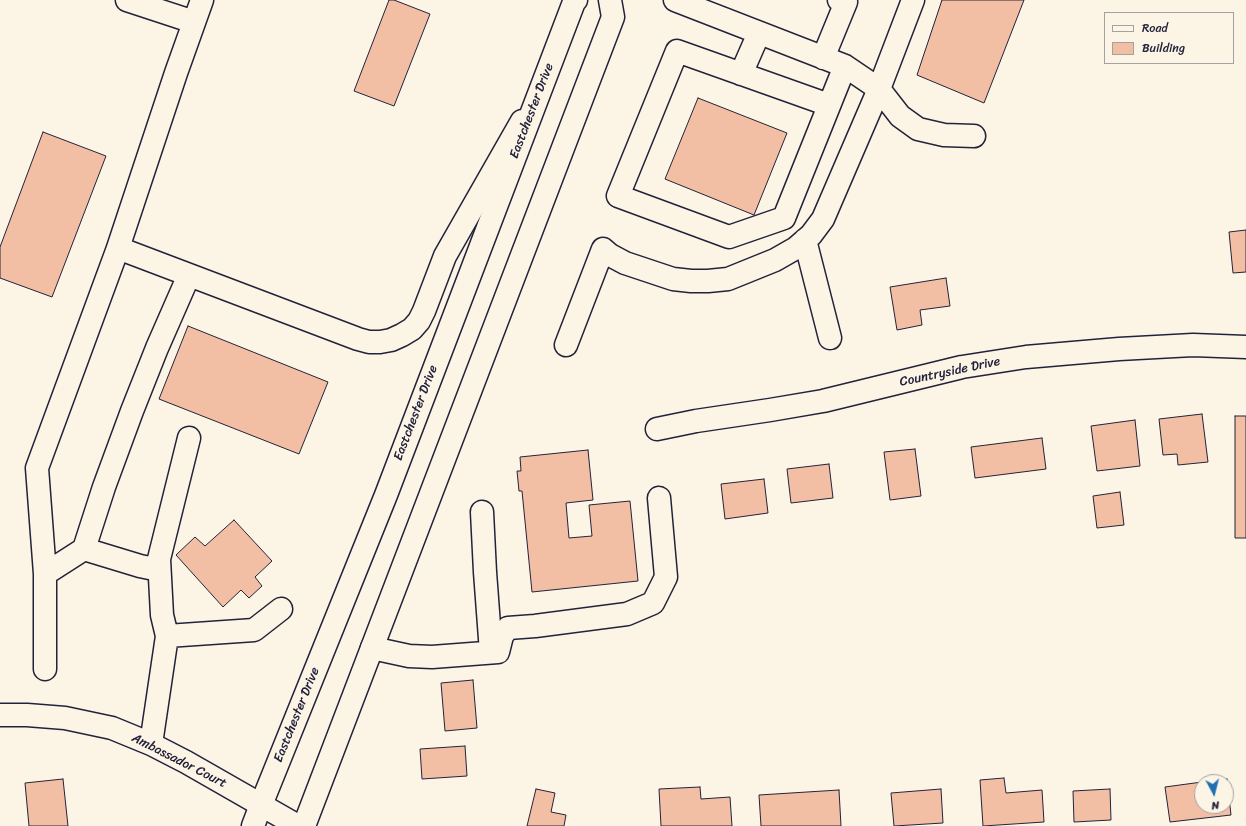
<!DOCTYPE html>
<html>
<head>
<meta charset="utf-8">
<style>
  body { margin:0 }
  #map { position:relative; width:1246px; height:826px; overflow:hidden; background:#fcf5e5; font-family:Sriracha,sans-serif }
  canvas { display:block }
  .legend { position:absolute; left:1104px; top:12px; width:130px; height:52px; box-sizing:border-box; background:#fcf5e5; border:1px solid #a5a1a1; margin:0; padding:5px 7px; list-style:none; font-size:12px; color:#22223b }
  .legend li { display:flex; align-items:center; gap:8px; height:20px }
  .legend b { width:20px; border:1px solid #a5a1a1 }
  .north { position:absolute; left:1194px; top:774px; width:40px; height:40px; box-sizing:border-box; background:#fcf5e5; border:1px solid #a5a1a1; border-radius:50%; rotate:173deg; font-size:11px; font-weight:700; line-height:16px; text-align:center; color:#22223b }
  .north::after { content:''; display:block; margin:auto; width:14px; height:18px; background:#1f6fb2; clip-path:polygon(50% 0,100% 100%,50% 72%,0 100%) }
</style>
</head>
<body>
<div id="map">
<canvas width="1246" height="826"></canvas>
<ul class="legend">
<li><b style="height:5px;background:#fcf5e5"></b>Road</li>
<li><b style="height:11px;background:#f3bfa4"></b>Building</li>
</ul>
<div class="north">N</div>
</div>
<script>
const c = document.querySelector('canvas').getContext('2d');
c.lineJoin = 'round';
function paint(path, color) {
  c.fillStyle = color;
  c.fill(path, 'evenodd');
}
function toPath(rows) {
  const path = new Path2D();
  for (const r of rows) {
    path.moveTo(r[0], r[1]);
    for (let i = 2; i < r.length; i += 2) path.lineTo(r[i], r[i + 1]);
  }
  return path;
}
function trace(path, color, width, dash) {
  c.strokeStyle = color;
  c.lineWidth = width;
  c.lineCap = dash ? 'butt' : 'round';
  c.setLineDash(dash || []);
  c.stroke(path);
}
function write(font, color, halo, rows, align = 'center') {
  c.font = font + ' Sriracha,sans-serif';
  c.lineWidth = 3;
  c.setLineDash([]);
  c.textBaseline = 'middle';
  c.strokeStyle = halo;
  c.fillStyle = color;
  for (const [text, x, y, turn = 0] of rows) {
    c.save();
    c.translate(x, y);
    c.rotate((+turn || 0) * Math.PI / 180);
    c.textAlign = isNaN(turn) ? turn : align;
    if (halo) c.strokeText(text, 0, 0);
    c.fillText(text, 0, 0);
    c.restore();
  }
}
const building = toPath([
  [389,0,394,0,430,14,394,106,354,91,389,0],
  [942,0,1024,0,984,103,917,75,942,0],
  [698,98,787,133,754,215,665,179,698,98],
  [43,132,106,156,52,297,0,278,0,247,43,132],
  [1246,230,1246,272,1233,273,1229,232,1246,230],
  [946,278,950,306,920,310,922,325,897,330,890,287,946,278],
  [188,326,328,382,299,454,159,399,188,326],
  [1202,414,1208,462,1178,465,1177,454,1163,455,1159,419,1202,414],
  [1235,416,1246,416,1246,538,1235,538,1235,416],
  [1135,420,1140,466,1097,471,1091,426,1135,420],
  [1042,438,1046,469,975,478,971,447,1042,438],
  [915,449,921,496,890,500,884,452,915,449],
  [588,450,593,500,566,503,569,538,592,536,589,505,630,501,638,581,532,592,522,491,519,491,517,471,521,471,520,457,588,450],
  [829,464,833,498,791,503,787,469,829,464],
  [764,479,768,513,725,519,721,484,764,479],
  [1120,492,1124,525,1097,528,1093,496,1120,492],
  [234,520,272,561,255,577,262,586,249,598,241,590,223,607,176,555,195,537,205,546,234,520],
  [473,680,477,728,445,731,441,683,473,680],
  [465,746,467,776,422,779,420,749,465,746],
  [1004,778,1006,793,1042,790,1044,822,983,826,980,780,1004,778],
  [63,779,68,826,29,826,25,783,63,779],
  [1227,779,1231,815,1170,822,1165,787,1202,782,1202,806,1226,806,1226,782,1205,782,1227,779],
  [700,787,701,799,730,797,732,826,661,826,659,789,700,787],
  [536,789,555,793,551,812,566,815,564,826,527,826,536,789],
  [941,789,943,823,894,826,891,793,941,789],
  [1110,789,1111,820,1074,822,1073,791,1110,789],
  [839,790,841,826,761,826,759,795,839,790]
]);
paint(building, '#f3bfa4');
trace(building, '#22223b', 1);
const minor = toPath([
  [127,0,194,22],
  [675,0,845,66,879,89,900,116,918,129,944,135,974,136],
  [823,58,846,2,839,0],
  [741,74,759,33],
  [829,105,677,51,618,196,729,237,784,218,845,66],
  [805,240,830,338],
  [118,248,176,73,202,0],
  [566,345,603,249,610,255,625,263,673,279,691,281,708,281,728,279,775,260,796,248,811,235,823,219,879,89,913,0],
  [657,429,696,421,770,410,823,401,962,367,1026,357,1119,349,1193,345,1246,347],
  [189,438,159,559,162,615,167,636,254,630,281,609],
  [482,512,485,572,491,652],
  [84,549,140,566,159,570],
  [45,574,84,549,104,487,132,411,157,348,189,275],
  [372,648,409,656,432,657,498,652,502,636,508,628,535,626,627,614,653,603,666,577,659,498],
  [45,669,45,574,37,468,118,248,358,339,369,342,380,342,391,340,402,335,412,329,419,321,424,311,445,256,522,121],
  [0,715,27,715,65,718,112,728,151,744,186,762,298,826],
  [151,744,167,636]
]);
const major = toPath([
  [253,826,261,805,386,495,574,2,576,0],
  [304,826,613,17,610,0]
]);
trace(minor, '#22223b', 25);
trace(major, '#22223b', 25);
trace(minor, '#fcf5e5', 22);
trace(major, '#fcf5e5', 22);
write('13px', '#22223b', '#fcf5e5', [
  ["Eastchester Drive",532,111,-69],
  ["Countryside Drive",950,372,-12],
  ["Eastchester Drive",416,413,-69],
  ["Eastchester Drive",297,715,-68],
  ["Ambassador Court",179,761,27]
]);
</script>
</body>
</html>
